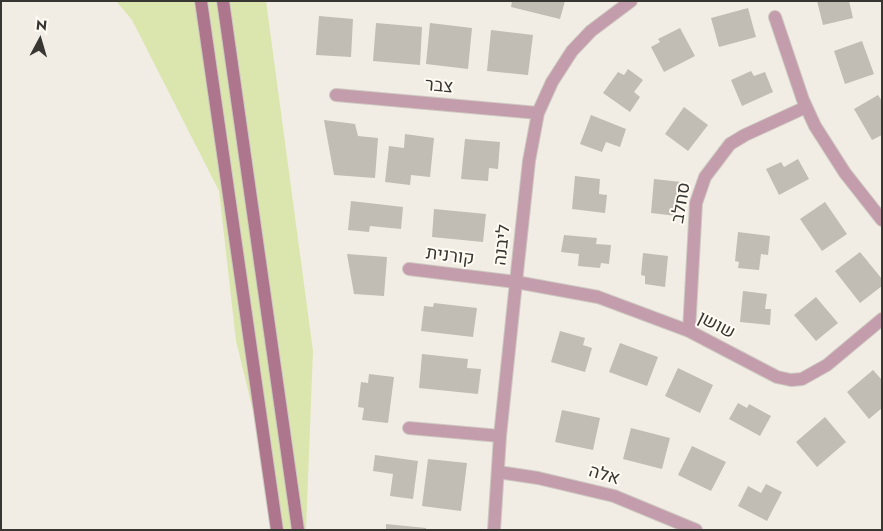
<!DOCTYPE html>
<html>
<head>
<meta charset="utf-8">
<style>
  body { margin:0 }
  #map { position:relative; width:883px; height:531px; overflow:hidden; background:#f2ede4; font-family:Jost,sans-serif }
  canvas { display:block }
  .frame { position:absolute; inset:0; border:2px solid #383632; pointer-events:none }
  .north { position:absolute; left:15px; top:15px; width:50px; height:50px; -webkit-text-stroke:4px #fffbf3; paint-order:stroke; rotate:6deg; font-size:14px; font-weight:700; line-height:20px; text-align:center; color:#383632 }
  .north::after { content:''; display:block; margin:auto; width:18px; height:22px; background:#383632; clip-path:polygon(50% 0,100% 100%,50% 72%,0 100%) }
</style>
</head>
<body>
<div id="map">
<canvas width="883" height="531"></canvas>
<div class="frame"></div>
<div class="north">N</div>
</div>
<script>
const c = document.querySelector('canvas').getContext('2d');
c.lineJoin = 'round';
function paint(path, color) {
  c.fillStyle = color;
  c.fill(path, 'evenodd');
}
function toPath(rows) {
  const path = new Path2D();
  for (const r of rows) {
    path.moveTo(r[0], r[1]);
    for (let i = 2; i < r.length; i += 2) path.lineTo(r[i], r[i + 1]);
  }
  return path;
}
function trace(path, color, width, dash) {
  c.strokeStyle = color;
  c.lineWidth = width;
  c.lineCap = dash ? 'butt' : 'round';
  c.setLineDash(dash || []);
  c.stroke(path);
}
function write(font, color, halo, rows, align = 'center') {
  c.font = font + ' Jost,Heebo,sans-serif';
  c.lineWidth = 4;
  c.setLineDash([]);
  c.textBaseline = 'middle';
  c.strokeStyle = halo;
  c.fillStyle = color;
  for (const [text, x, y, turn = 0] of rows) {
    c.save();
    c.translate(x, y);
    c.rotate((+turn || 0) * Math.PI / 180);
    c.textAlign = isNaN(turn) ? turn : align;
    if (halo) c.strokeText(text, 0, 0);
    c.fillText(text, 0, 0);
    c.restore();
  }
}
paint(toPath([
  [116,1,266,1,313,351,306,530,282,530,236,341,219,191,132,20]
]), '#dbe6af');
paint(toPath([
  [512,1,565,1,560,19,511,7],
  [817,1,849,1,853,18,823,25],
  [748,8,756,37,719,47,711,18],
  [319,16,353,19,351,57,316,55],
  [376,23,422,27,420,65,373,61],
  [430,23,472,28,468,69,426,64],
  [680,28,695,56,664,72,651,47,660,42,658,39],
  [491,30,533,35,528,75,487,71],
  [862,41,874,74,845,84,834,51],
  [628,69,643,80,634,92,640,97,630,112,603,93,618,72,624,75],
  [751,71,754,76,765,72,773,92,742,106,731,80],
  [878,95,882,101,882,135,872,140,854,109],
  [684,107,708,125,688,151,665,134],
  [591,115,626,129,620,147,606,142,602,152,580,144],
  [324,120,355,124,358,136,378,138,375,178,334,175],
  [405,134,434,138,430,177,411,175,410,185,385,182,389,146,404,148],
  [465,139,500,142,498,169,489,168,488,181,461,179],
  [798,159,809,179,779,195,766,169,781,162,784,167],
  [575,176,600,179,599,194,607,195,605,213,572,209],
  [654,179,681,182,677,216,651,213],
  [351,201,403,207,401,229,370,226,369,232,348,230],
  [825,202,847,234,822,251,800,219],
  [434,209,486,214,483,242,432,237],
  [738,232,770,236,768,255,761,254,759,270,738,268,739,262,735,261],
  [564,235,597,238,596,244,611,245,609,264,601,263,600,268,578,266,579,254,561,252],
  [860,252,882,279,882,286,860,303,835,271],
  [643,253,668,256,665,287,645,284,645,276,641,275],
  [347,254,387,257,384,296,354,294],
  [743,291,767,294,765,309,771,309,770,325,740,322],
  [816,297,838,323,816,341,794,315],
  [434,303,477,308,473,337,421,331,424,306,433,307],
  [560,331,585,338,583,345,592,348,585,372,551,362],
  [620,343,658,357,647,386,609,372],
  [422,354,468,359,467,368,481,369,478,394,419,388],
  [678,368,713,385,700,413,665,396],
  [873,370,882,380,882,408,869,419,847,392],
  [369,374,394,377,388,423,362,420,364,408,358,407,361,382,368,383],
  [738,403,747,408,749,404,771,416,760,436,729,419],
  [562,410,600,418,593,450,555,442],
  [825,417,846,442,817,467,796,442],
  [631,428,670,438,662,469,623,459],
  [692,446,726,462,711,491,678,475],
  [375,455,418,461,413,499,390,496,393,474,373,471],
  [428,459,467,463,461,511,422,506],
  [766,484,782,492,767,521,738,506,748,486,761,493],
  [386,524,426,528,426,530,386,530]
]), '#c1bcb4');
const minor = toPath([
  [775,17,803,100,815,126,845,173,882,220],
  [336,95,538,113],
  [409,269,516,282,598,297,689,331,777,377,791,380,802,379,827,365,882,319],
  [689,331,696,203,705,177,730,144,745,135,806,107],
  [409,428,500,436],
  [498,472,538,478,614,496,696,530],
  [494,530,500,436,516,282,529,161,538,113,552,82,572,51,591,31,631,1]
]);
const secondary = toPath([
  [201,1,277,530],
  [223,1,298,530]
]);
trace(minor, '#cdc8c0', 14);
trace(secondary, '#cdc8c0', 14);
trace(minor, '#c49dac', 12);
trace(secondary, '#ad768c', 12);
write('18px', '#383632', '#fffbf3', [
  ["צבר",439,87,5],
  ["סחלב",682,203,-80],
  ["ליבנה",503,245,-84],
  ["קורנית",450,257,7],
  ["שושן",716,326,27],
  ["אלה",604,476,16]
]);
</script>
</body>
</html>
